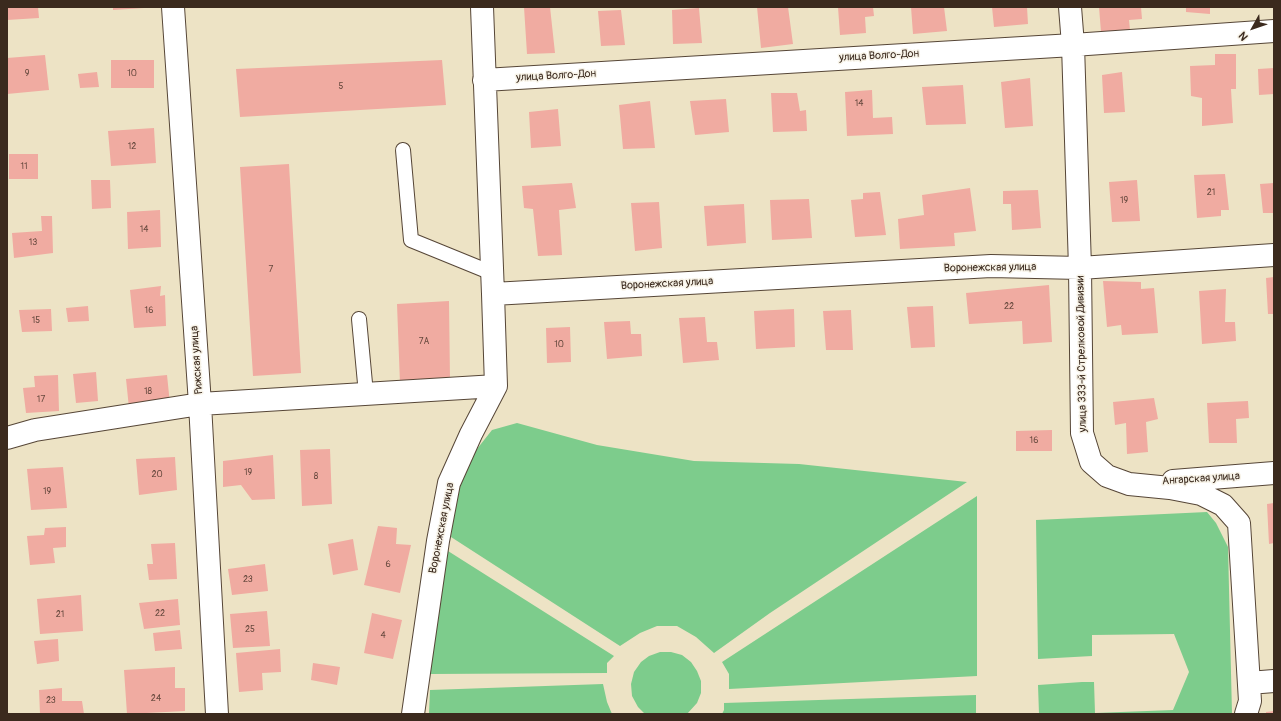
<!DOCTYPE html>
<html>
<head>
<meta charset="utf-8">
<style>
  body { margin:0 }
  #map { position:relative; width:1281px; height:721px; overflow:hidden; background:#ede3c5; font-family:Pangolin,sans-serif }
  canvas { display:block }
  .frame { position:absolute; inset:0; border:8px solid #3b2a1e; pointer-events:none }
  .north { position:absolute; left:1233px; top:8px; width:40px; height:40px; -webkit-text-stroke:3px #f7f3e8; paint-order:stroke; rotate:230deg; font-size:11px; font-weight:700; line-height:16px; text-align:center; color:#3b2a1e }
  .north::after { content:''; display:block; margin:auto; width:14px; height:18px; background:#3b2a1e; clip-path:polygon(50% 0,100% 100%,50% 72%,0 100%) }
</style>
</head>
<body>
<div id="map">
<canvas width="1281" height="721"></canvas>
<div class="frame"></div>
<div class="north">N</div>
</div>
<script>
const c = document.querySelector('canvas').getContext('2d');
c.lineJoin = 'round';
function paint(path, color) {
  c.fillStyle = color;
  c.fill(path, 'evenodd');
}
function toPath(rows) {
  const path = new Path2D();
  for (const r of rows) {
    path.moveTo(r[0], r[1]);
    for (let i = 2; i < r.length; i += 2) path.lineTo(r[i], r[i + 1]);
  }
  return path;
}
function trace(path, color, width, dash) {
  c.strokeStyle = color;
  c.lineWidth = width;
  c.lineCap = dash ? 'butt' : 'round';
  c.setLineDash(dash || []);
  c.stroke(path);
}
function write(font, color, halo, rows, align = 'center') {
  c.font = font + ' Pangolin,sans-serif';
  c.lineWidth = 3;
  c.setLineDash([]);
  c.textBaseline = 'middle';
  c.strokeStyle = halo;
  c.fillStyle = color;
  for (const [text, x, y, turn = 0] of rows) {
    c.save();
    c.translate(x, y);
    c.rotate((+turn || 0) * Math.PI / 180);
    c.textAlign = isNaN(turn) ? turn : align;
    if (halo) c.strokeText(text, 0, 0);
    c.fillText(text, 0, 0);
    c.restore();
  }
}
paint(toPath([
  [517,423,597,445,694,461,799,464,967,482,770,613,714,653,696,637,677,626,657,626,640,633,620,646,451,537,456,492,473,454,492,430],
  [977,496,977,676,729,689,729,674,722,662],
  [1207,512,1216,523,1228,547,1232,714,1039,714,1038,685,1082,682,1094,682,1095,713,1173,710,1189,672,1174,634,1092,635,1092,656,1038,659,1036,520],
  [448,551,614,656,607,663,607,673,430,674,438,602],
  [660,652,671,652,682,655,691,662,697,671,701,681,701,693,697,703,687,714,645,714,638,707,632,696,631,684,634,672,641,662,649,656],
  [603,684,607,702,612,714,429,714,430,690],
  [976,695,976,714,722,714,724,710,724,703]
]), '#7dcc8c');
paint(toPath([
  [7,7,38,7,39,18,7,20],
  [113,7,144,7,144,8,113,10],
  [524,7,550,7,555,53,527,54],
  [757,7,788,7,793,44,761,48],
  [838,7,873,7,874,16,865,17,866,33,840,35],
  [911,7,944,7,947,31,913,34],
  [992,7,1027,7,1028,24,994,27],
  [1099,7,1141,7,1142,19,1129,20,1130,30,1101,32],
  [1186,7,1210,7,1210,14,1186,12],
  [699,8,702,43,673,44,672,10],
  [621,10,625,45,601,46,598,11],
  [1215,54,1236,54,1236,89,1231,89,1233,123,1202,126,1202,98,1191,96,1190,66,1215,65],
  [45,55,49,90,7,94,7,58],
  [111,60,154,60,154,88,111,88],
  [442,60,446,105,240,117,236,69],
  [1274,68,1274,94,1259,95,1258,69],
  [97,72,99,87,80,88,78,74],
  [1122,72,1125,112,1104,113,1102,75],
  [1030,78,1033,126,1005,128,1001,82],
  [963,85,966,124,926,125,922,87],
  [872,90,873,118,892,117,893,134,847,136,845,92],
  [771,93,797,93,800,111,806,110,807,131,773,132],
  [726,99,729,132,695,135,690,101],
  [650,101,655,148,623,149,619,105],
  [558,109,561,146,531,148,529,112],
  [154,128,156,163,111,166,108,131],
  [9,154,38,154,38,179,9,179],
  [289,164,301,373,253,376,240,167],
  [1225,174,1229,210,1221,210,1221,216,1197,218,1194,175],
  [91,180,110,180,111,208,92,209],
  [1137,180,1140,221,1112,222,1109,182],
  [572,183,576,208,559,210,562,255,538,256,533,209,524,208,522,186],
  [1274,183,1274,213,1263,213,1260,184],
  [970,188,976,231,954,233,955,246,900,249,898,219,924,215,922,195],
  [1038,190,1041,228,1012,230,1011,204,1003,204,1003,191],
  [880,192,886,235,855,237,851,200,863,199,863,193],
  [809,199,812,238,772,240,770,200],
  [659,202,662,248,635,251,631,203],
  [744,204,746,243,707,246,704,206],
  [160,210,161,247,128,249,127,212],
  [41,216,52,216,53,253,14,258,12,233,42,231],
  [1274,277,1274,314,1268,314,1266,278],
  [1103,281,1141,282,1141,289,1154,288,1158,333,1122,335,1121,325,1107,327],
  [1049,285,1052,342,1023,344,1022,321,969,324,966,293],
  [161,286,160,296,165,295,166,326,134,328,130,290],
  [1226,289,1225,322,1235,322,1236,341,1202,344,1199,291],
  [449,301,450,380,400,384,397,304],
  [88,306,89,321,68,322,66,308],
  [933,306,935,347,911,348,907,307],
  [51,309,52,331,22,332,19,310],
  [794,309,795,347,756,349,754,311],
  [851,310,853,350,826,350,823,311],
  [705,317,707,342,717,342,719,360,683,363,679,318],
  [630,321,631,334,641,334,642,356,607,359,604,322],
  [570,327,571,362,547,363,546,328],
  [96,372,98,401,76,403,73,374],
  [58,375,59,411,26,413,23,388,35,387,34,376],
  [167,375,170,404,129,408,126,379],
  [1154,398,1158,419,1146,422,1148,452,1127,454,1126,423,1115,425,1113,402],
  [1248,401,1249,418,1236,419,1237,443,1209,443,1207,403],
  [1052,430,1052,451,1016,451,1016,431],
  [330,449,332,504,302,506,300,450],
  [273,455,275,499,252,500,241,485,223,487,223,461],
  [175,457,177,490,139,495,136,459],
  [63,467,67,508,31,510,27,469],
  [1274,503,1274,543,1269,544,1267,504],
  [378,526,397,528,396,544,411,545,400,593,364,585],
  [66,527,66,547,53,548,55,563,30,565,27,536,44,535,45,528],
  [353,539,358,570,333,575,328,544],
  [175,543,177,579,149,580,147,564,153,564,151,544],
  [265,564,268,591,232,595,228,569],
  [81,595,83,631,40,634,37,599],
  [178,599,180,625,144,629,139,603],
  [267,611,270,646,233,648,230,614],
  [372,613,402,620,393,659,364,653],
  [180,630,182,649,155,651,153,633],
  [58,639,59,661,37,664,34,641],
  [280,649,281,672,262,673,263,690,239,692,236,653],
  [313,663,340,667,337,685,311,680],
  [175,667,175,688,185,688,185,711,127,714,124,670],
  [62,688,62,701,82,701,84,714,40,714,39,690],
  [1274,711,1274,714,1266,714,1266,712]
]), '#f0aba1');
const service = toPath([
  [403,150,411,240,492,273],
  [359,319,366,394]
]);
const minor = toPath([
  [173,7,200,404,217,714],
  [482,7,493,294],
  [1070,7,1073,45,1080,268,1082,433,1091,462,1107,476,1129,484,1170,488,1201,494,1223,505,1239,523,1250,701,1246,714],
  [484,80,1073,45,1274,31],
  [7,438,35,430,200,404,496,386],
  [1173,481,1274,473],
  [1249,683,1274,681],
  [413,714,438,541,449,483,471,434,496,386,493,294,991,266,1080,268,1274,255]
]);
trace(service, '#564637', 16);
trace(minor, '#564637', 24);
trace(service, '#fff', 14);
trace(minor, '#fff', 22);
write('9px', '#684a3f', null, [
  ["9",27,74],
  ["10",132,74],
  ["5",341,87],
  ["14",859,104],
  ["12",132,147],
  ["11",24,167],
  ["21",1211,193],
  ["19",1124,201],
  ["14",144,230],
  ["13",33,243],
  ["7",271,270],
  ["22",1009,307],
  ["16",149,311],
  ["15",36,321],
  ["7А",424,342],
  ["10",559,345],
  ["18",148,392],
  ["17",41,400],
  ["16",1034,441],
  ["19",248,473],
  ["20",157,475],
  ["8",316,477],
  ["19",47,492],
  ["6",388,565],
  ["23",248,580],
  ["22",160,614],
  ["21",60,615],
  ["25",250,630],
  ["4",383,636],
  ["24",156,699],
  ["23",51,701]
]);
write('11px', '#3b2a1e', '#f7f3e8', [
  ["улица Волго-Дон",879,56,-3],
  ["улица Волго-Дон",556,76,-3],
  ["Воронежская улица",990,268,-1],
  ["Воронежская улица",667,284,-3],
  ["улица 333-й Стрелковой Дивизии",1082,354,-91],
  ["Рижская улица",197,360,-94],
  ["Ангарская улица",1201,479,-4],
  ["Воронежская улица",442,528,-79]
]);
</script>
</body>
</html>
